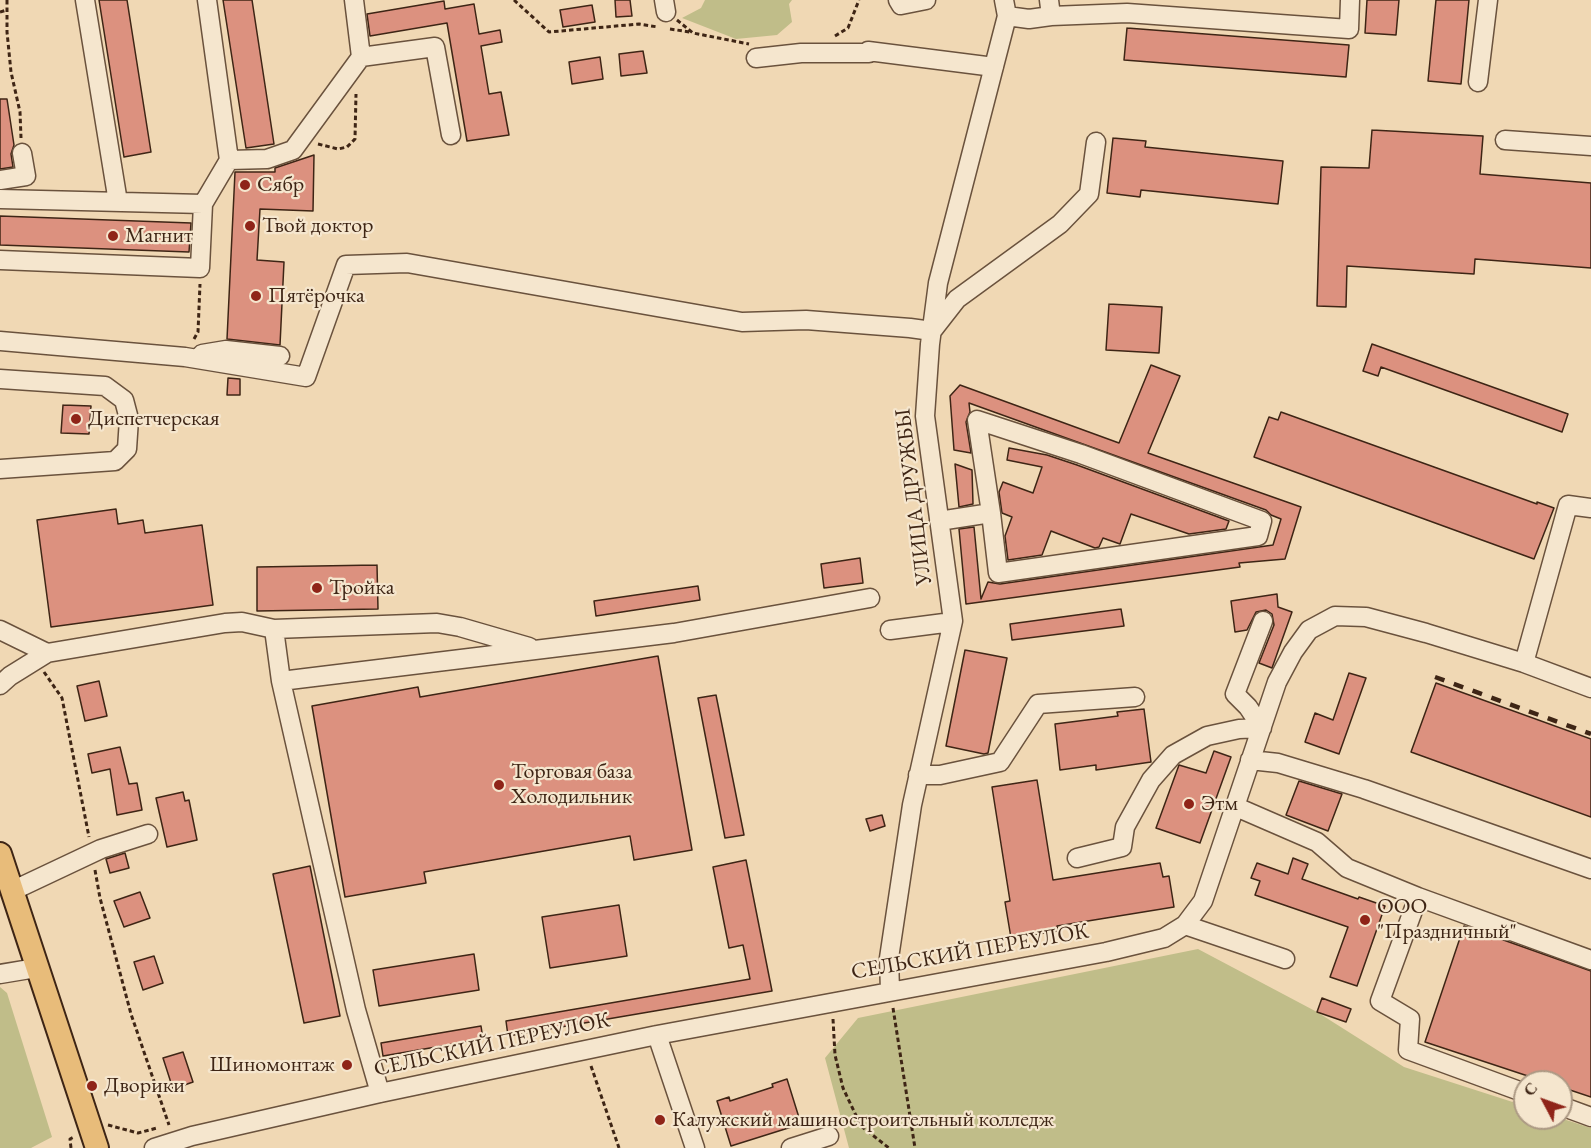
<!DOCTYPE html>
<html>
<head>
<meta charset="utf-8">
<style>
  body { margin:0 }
  #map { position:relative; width:1591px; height:1148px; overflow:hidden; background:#f0d8b4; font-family:"EB Garamond",serif }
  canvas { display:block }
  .north { position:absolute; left:1513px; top:1070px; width:60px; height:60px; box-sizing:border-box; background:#f5e6ce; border:2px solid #ac9984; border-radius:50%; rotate:311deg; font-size:16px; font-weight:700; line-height:24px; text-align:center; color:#3e2515 }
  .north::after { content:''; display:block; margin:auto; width:21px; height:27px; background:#8f2418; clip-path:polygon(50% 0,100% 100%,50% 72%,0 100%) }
</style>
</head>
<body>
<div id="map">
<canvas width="1591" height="1148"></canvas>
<div class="north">С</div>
</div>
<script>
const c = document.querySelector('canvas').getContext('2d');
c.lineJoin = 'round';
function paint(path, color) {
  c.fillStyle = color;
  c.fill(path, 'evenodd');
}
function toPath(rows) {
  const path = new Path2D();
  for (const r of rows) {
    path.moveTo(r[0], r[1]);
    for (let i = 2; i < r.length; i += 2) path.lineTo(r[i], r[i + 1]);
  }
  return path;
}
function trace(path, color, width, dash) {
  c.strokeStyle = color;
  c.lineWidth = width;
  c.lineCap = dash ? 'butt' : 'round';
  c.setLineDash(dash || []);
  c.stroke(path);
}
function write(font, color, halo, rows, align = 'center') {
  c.font = font + ' "EB Garamond",serif';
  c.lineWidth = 4.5;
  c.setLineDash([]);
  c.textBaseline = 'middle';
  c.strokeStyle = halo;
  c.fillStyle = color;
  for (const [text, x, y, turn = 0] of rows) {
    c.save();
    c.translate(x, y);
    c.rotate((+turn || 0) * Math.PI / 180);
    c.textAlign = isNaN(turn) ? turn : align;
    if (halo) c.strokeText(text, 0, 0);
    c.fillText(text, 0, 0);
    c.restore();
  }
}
paint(toPath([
  [705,0,792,0,789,4,792,22,777,35,736,39,682,18,701,8],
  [1198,949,1317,1012,1404,1067,1525,1106,1525,1118,1560,1118,1591,1128,1591,1148,849,1148,825,1058,858,1018],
  [0,987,7,993,52,1137,31,1148,0,1148]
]), '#c0bd89');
const building = toPath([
  [99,0,127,0,151,152,124,157,99,0],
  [223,0,252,0,274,144,246,148,223,0],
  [615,0,630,0,632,16,616,17,615,0],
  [1367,0,1399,0,1396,35,1365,33,1367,0],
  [1436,0,1469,0,1461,84,1428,81,1436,0],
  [444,1,445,9,474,4,479,34,500,30,502,42,481,46,489,94,501,92,509,135,467,141,447,23,370,36,367,14,444,1],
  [592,5,595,22,563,27,560,10,592,5],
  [1127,28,1349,45,1346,77,1124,60,1127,28],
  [643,51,647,73,621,76,619,54,643,51],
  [600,57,603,79,572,84,569,62,600,57],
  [0,99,7,99,14,145,11,154,13,167,0,169,0,99],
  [1372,130,1483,136,1480,174,1591,183,1591,268,1475,259,1474,274,1347,266,1346,307,1317,306,1321,167,1369,168,1372,130],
  [1113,138,1146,141,1145,147,1283,161,1278,204,1141,190,1140,197,1107,193,1113,138],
  [314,155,313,211,260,209,257,260,284,262,280,345,227,339,235,172,275,172,275,168,314,155],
  [0,216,191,223,189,252,0,245,0,216],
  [1109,304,1162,307,1159,353,1106,350,1109,304],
  [1372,344,1568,414,1562,432,1381,367,1378,376,1363,371,1372,344],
  [1151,365,1180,376,1148,453,1301,507,1285,559,1239,563,1240,567,966,604,959,529,974,527,981,599,988,582,1000,584,1273,545,1281,519,1271,515,1266,510,969,403,970,412,966,422,971,453,954,450,950,396,960,385,1119,443,1151,365],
  [228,378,240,379,240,395,227,395,228,378],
  [63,405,91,406,89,434,61,433,63,405],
  [1281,412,1537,504,1537,502,1554,508,1534,559,1254,457,1269,417,1278,420,1281,412],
  [1009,448,1047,455,1077,465,1229,521,1226,529,1189,534,1131,514,1120,544,1103,538,1099,547,1095,548,1051,531,1042,555,1008,560,1005,536,1012,517,1002,513,999,492,1003,482,1033,493,1042,467,1007,460,1009,448],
  [955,464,972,470,973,504,959,507,955,464],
  [116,509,118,524,143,520,145,533,202,525,213,605,51,627,37,520,116,509],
  [860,558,863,583,824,588,821,564,860,558],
  [377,565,378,609,257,611,257,567,377,565],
  [698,586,700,600,596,616,594,601,698,586],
  [1277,594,1278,607,1292,612,1272,668,1259,663,1274,625,1272,614,1266,610,1256,612,1247,630,1235,632,1231,601,1277,594],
  [1121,609,1124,626,1012,640,1010,624,1121,609],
  [965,650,1007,658,988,753,984,754,946,746,965,650],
  [658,656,692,850,634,860,630,836,424,872,426,883,345,897,312,706,418,687,420,697,658,656],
  [1349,673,1366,678,1339,754,1305,742,1315,713,1333,720,1349,673],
  [99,681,107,716,85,721,77,686,99,681],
  [1436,683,1591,739,1591,817,1411,752,1436,683],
  [716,695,744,835,725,838,698,698,716,695],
  [1144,709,1151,762,1096,770,1096,765,1060,770,1055,724,1118,716,1117,712,1144,709],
  [120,747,129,784,137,783,142,810,117,815,110,769,92,773,88,754,120,747],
  [1214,751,1231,757,1200,843,1156,828,1179,765,1206,773,1214,751],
  [1037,780,1053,880,1160,863,1163,877,1169,876,1174,907,1057,926,1058,931,1011,938,1005,902,1010,901,992,787,1037,780],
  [1299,781,1342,794,1328,831,1286,815,1299,781],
  [183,792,185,801,189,800,197,840,167,847,156,798,183,792],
  [882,815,885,826,870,831,866,819,882,815],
  [125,853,129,868,110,873,106,859,125,853],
  [1293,858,1308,864,1302,879,1358,899,1359,897,1385,906,1357,986,1330,977,1348,927,1255,895,1260,881,1251,878,1257,863,1288,874,1293,858],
  [746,860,772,991,508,1036,506,1021,750,979,743,945,729,948,713,867,746,860],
  [310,866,340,1016,304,1023,273,874,310,866],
  [140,892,150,918,124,927,114,901,140,892],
  [619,905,627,956,550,968,542,917,619,905],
  [1464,926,1591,971,1591,1097,1561,1087,1561,1082,1546,1082,1425,1042,1464,926],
  [474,954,479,990,379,1006,373,970,474,954],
  [154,956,163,983,143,990,134,962,154,956],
  [1322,998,1351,1009,1346,1022,1317,1012,1322,998],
  [481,1026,483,1039,383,1056,381,1043,481,1026],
  [183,1052,193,1082,173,1089,163,1058,183,1052],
  [787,1079,801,1124,731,1146,717,1101,729,1097,730,1101,773,1087,772,1084,787,1079]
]);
paint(building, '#dc917f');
trace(building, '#3e2515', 1.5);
const minor = toPath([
  [85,0,118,202],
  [207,0,229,160],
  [354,0,361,57],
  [664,0,666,12],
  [898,0,901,5,926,0],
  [1007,16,1029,19,1051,16,1049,0],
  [1051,16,1127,13,1349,29,1350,0],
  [756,58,801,53,869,53,868,51,994,67],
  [1478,82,1488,0],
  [1505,140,1591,146],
  [0,180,26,176,22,153],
  [0,199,203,204,200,268,0,260],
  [203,204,229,160,267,159,293,150,361,57,435,47,451,135],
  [0,341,185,357,306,377,346,265,407,263,742,322,806,320,910,328,932,331,957,299,1060,224,1089,194,1096,142],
  [202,354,226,350,280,356],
  [0,379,105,386,124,400,129,419,127,449,115,461,0,469],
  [939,521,991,513,998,573,1258,536,1262,521,1081,454,977,420,991,513],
  [274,629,281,681],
  [0,630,47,653,225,623,242,622,274,629,437,623,460,627,529,647],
  [890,630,952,622],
  [1524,663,1568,505,1591,508],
  [0,685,10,676,47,653],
  [1250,760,1278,763,1364,789,1591,869],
  [918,775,940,775,1000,762,1038,704,1135,697],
  [1234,806,1317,842,1347,868,1418,897,1591,960],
  [1077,858,1122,847,1125,827,1151,780,1173,755,1207,736,1239,729,1262,728,1248,707,1235,694,1263,621],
  [12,891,101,849,148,834],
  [1418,897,1380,1001,1410,1019,1408,1050,1525,1093],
  [1185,925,1285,959],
  [0,974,36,968],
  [890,991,889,958,912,805,953,621,925,416,930,344,938,283,1007,16,1004,0],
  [657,1035,695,1148],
  [380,1093,356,1010,281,681,674,633,870,598],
  [1561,1106,1591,1117],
  [154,1148,192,1136,380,1093,657,1035,1106,952,1164,938,1185,925,1203,901,1277,682,1293,652,1309,630,1335,616,1366,617,1426,633,1524,663,1591,688],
  [791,1148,829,1136]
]);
const major = toPath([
  [0,854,97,1148]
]);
trace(minor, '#6a523d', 21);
trace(major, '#3e2515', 26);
trace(toPath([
  [7,0,7,32,11,72,20,112,21,138],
  [514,0,549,32,639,24,658,27],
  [0,12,7,10],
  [677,20,693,33,749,44],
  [670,29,690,32],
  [835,36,848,28,859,0],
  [318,144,338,149,347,147,355,139,356,94],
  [194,339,198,332,200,284],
  [44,672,62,698,89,837],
  [95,870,100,898,131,1014,169,1125],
  [893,1008,915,1148],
  [833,1019,835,1055,843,1088,861,1126,889,1148],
  [591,1066,619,1148],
  [108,1125,138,1133,157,1128],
  [71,1148,70,1139,74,1137]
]), '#3e2515', 3, [4.5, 3]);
trace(minor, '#f5e6ce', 18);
trace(major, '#e8bc7a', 22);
trace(toPath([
  [1435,677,1591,734]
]), '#3e2515', 4.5, [10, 10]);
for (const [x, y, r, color] of [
  [245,185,6,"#8f2418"],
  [250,226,6,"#8f2418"],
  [113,236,6,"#8f2418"],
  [256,296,6,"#8f2418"],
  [76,419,6,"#8f2418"],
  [317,588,6,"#8f2418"],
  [499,785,6,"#8f2418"],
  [1189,804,6,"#8f2418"],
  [1365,920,6,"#8f2418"],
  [347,1065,6,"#8f2418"],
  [92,1086,6,"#8f2418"],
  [660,1120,6,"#8f2418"]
]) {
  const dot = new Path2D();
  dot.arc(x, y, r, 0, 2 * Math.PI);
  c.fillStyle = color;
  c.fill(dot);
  trace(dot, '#f5e6ce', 2);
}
write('22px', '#3e2515', '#f5e6ce', [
  ["Сябр",257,185],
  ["Твой доктор",262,226],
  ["Магнит",125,236],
  ["Пятёрочка",268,296],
  ["Диспетчерская",88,419],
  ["Тройка",329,588],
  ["Торговая база",511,772],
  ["Холодильник",511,797],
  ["Этм",1201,804],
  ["ООО",1377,907],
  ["\"Праздничный\"",1377,932],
  ["Шиномонтаж",335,1065,"right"],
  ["Дворики",104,1086],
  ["Калужский машиностроительный колледж",672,1120]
], 'left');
write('22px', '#3e2515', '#f5e6ce', [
  ["УЛИЦА ДРУЖБЫ",914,497,-97],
  ["СЕЛЬСКИЙ ПЕРЕУЛОК",970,952,-10],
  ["СЕЛЬСКИЙ ПЕРЕУЛОК",492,1045,-12]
]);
</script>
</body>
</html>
